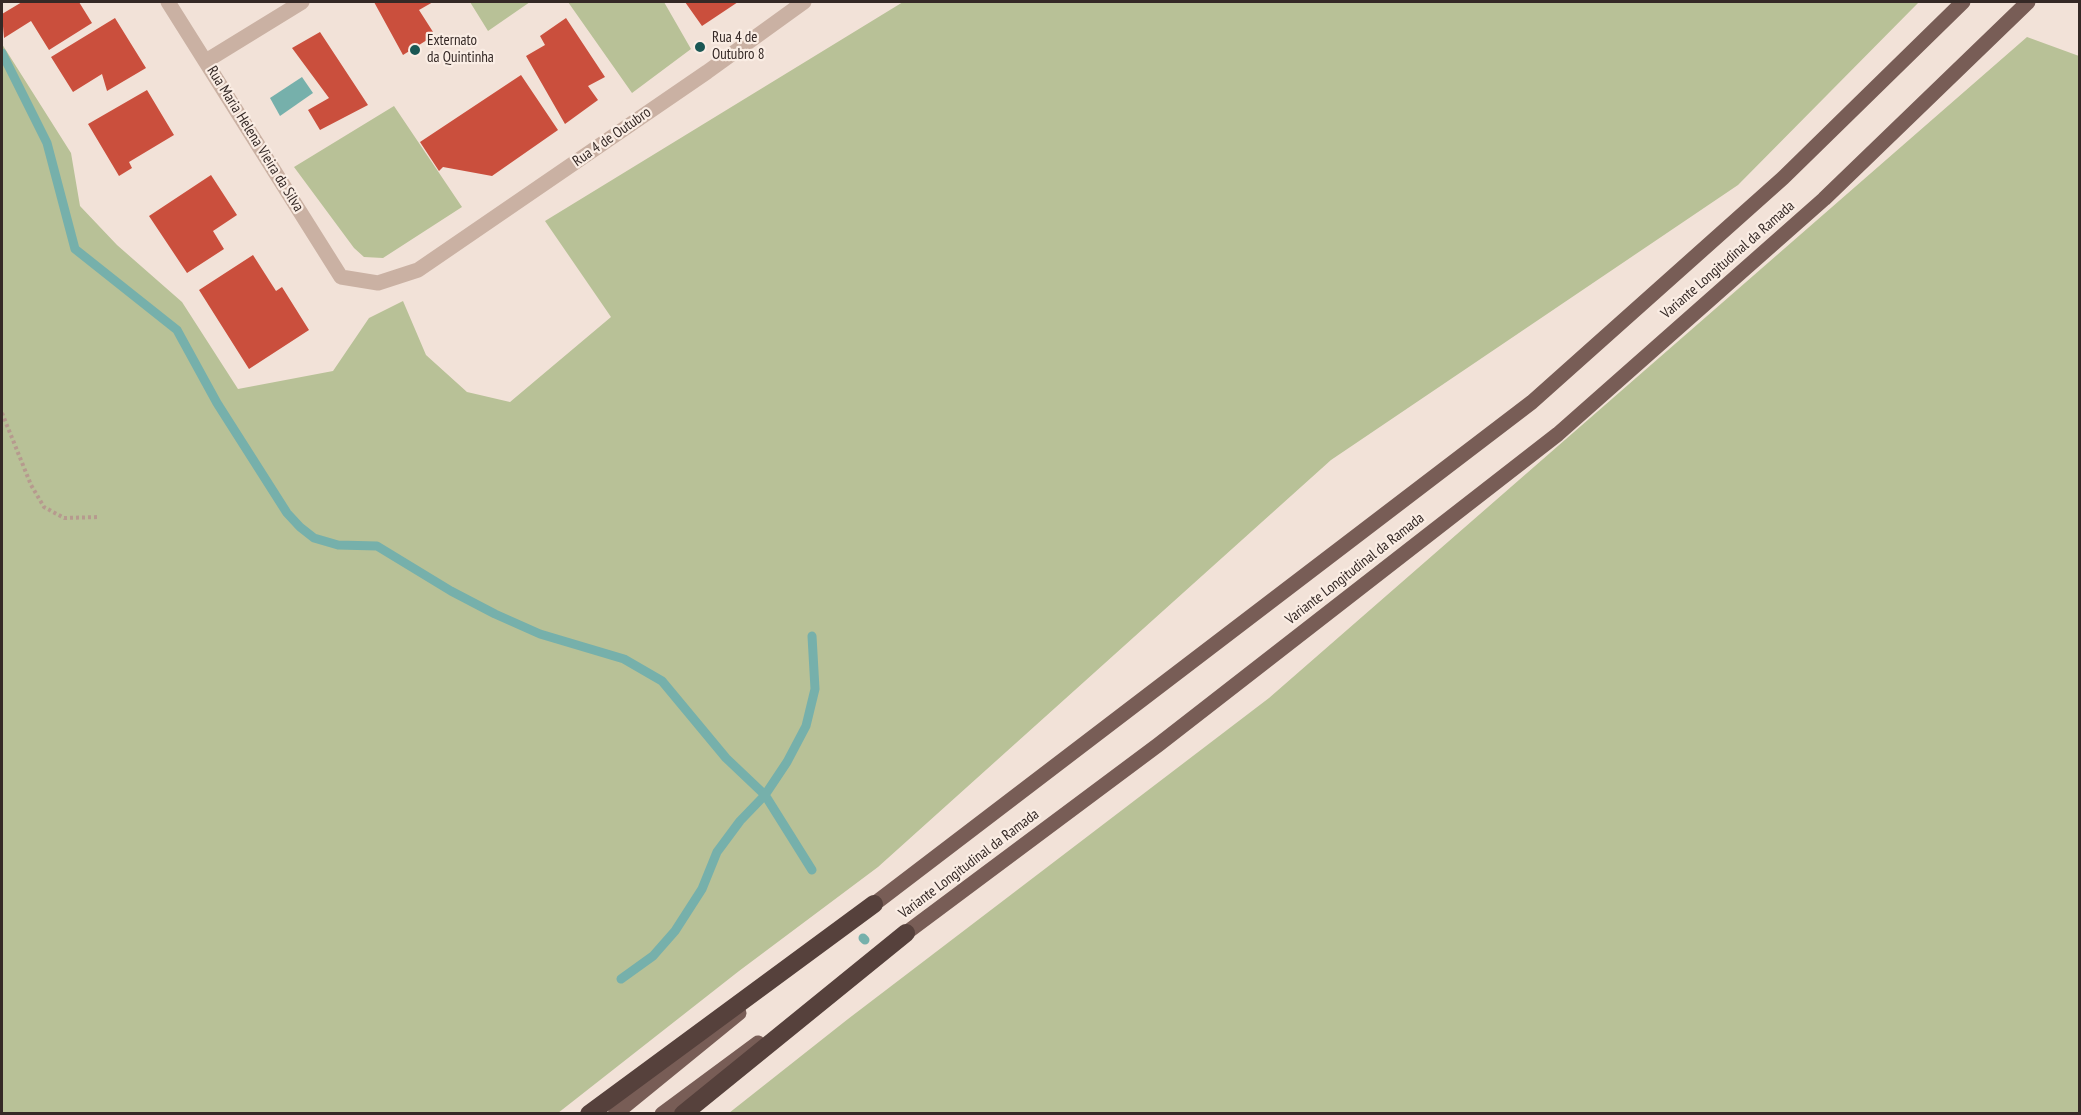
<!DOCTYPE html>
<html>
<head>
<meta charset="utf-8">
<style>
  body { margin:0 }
  #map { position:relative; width:2081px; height:1115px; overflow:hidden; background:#f2e2d8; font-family:"PT Sans Narrow",sans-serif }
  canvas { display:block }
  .frame { position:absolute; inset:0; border:3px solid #352926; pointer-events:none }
</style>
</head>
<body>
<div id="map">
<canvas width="2081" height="1115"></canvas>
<div class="frame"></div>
</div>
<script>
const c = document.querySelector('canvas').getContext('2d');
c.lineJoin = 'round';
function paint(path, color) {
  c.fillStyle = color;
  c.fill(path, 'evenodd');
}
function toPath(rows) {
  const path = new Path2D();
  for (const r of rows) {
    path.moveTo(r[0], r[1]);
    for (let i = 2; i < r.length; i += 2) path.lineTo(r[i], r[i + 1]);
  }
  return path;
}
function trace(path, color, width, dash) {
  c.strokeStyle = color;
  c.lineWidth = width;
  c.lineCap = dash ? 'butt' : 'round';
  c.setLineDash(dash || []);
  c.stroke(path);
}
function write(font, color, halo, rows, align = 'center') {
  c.font = font + ' "PT Sans Narrow",sans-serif';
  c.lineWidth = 4.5;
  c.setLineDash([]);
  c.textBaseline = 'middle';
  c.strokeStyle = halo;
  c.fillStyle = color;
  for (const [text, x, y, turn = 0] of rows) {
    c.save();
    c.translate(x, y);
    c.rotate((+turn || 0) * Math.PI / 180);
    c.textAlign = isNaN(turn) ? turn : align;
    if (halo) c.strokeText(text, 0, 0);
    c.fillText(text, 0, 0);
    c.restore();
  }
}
paint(toPath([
  [470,2,530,2,488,31],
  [568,2,664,2,691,49,632,93],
  [903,2,1919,2,1738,185,1331,460,878,867,739,971,558,1113,2,1113,2,44,71,153,80,206,117,245,182,302,238,389,333,371,369,318,403,301,426,355,467,392,510,402,611,317,545,221],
  [2027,37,2079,56,2079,1113,729,1113,848,1019,1269,698],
  [394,106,462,207,383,258,364,257,354,248,294,167]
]), '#b8c197');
paint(toPath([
  [302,77,313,93,280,116,270,98]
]), '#76b0ab');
trace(toPath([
  [2,53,47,143,75,249,177,330,217,403,287,513,300,527,314,538,338,545,377,546,451,591,495,614,540,634,624,659,662,681,726,758,765,795,812,870],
  [863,938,865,940],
  [621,979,653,956,675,931,702,889,717,852,740,821,765,795,787,762,806,726,815,689,812,636]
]), '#76b0ab', 9);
paint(toPath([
  [22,2,79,2,92,23,49,50,31,21,4,38,2,14],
  [374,2,433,2,419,10,435,35,403,55],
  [685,2,738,2,702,26],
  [115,18,146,68,107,91,102,74,73,92,51,57],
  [566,18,605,77,588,86,598,100,565,124,526,56,545,45,540,36],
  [320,32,368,105,320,130,308,110,329,98,292,48],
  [521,75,558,130,492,176,443,167,439,171,420,142],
  [147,90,174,135,129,162,132,168,119,176,88,124],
  [211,175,237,215,213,231,224,249,187,273,149,216],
  [253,255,276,291,282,287,309,330,249,369,199,290]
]), '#ca4f3d');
trace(toPath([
  [2,413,31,485,44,507,64,518,100,517]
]), '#b69a8e', 4, [3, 3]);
trace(toPath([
  [168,2,341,277,378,283,418,270,707,72,804,2],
  [206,61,302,2]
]), '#cab1a3', 15);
trace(toPath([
  [865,911,1532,402,1783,178,1963,2],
  [898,939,1158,745,1558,434,1824,199,2028,2],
  [615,1114,739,1013],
  [662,1114,758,1043]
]), '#785d56', 15);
trace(toPath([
  [589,1114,874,904],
  [683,1114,906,933]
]), '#56413c', 18);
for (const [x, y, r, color] of [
  [700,47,6,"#1a5754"],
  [415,50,6,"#1a5754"]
]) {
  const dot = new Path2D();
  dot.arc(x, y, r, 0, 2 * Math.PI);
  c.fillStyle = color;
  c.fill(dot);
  trace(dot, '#faede4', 2);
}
write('15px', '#352926', '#faede4', [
  ["Rua 4 de",712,38],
  ["Outubro 8",712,55],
  ["Externato",427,41],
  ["da Quintinha",427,58]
], 'left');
write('15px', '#352926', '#faede4', [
  ["Rua 4 de Outubro",612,137,-35],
  ["Rua Maria Helena Vieira da Silva",255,139,58],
  ["Variante Longitudinal da Ramada",1728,260,-41],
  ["Variante Longitudinal da Ramada",1355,569,-38],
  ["Variante Longitudinal da Ramada",969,864,-37]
]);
</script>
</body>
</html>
